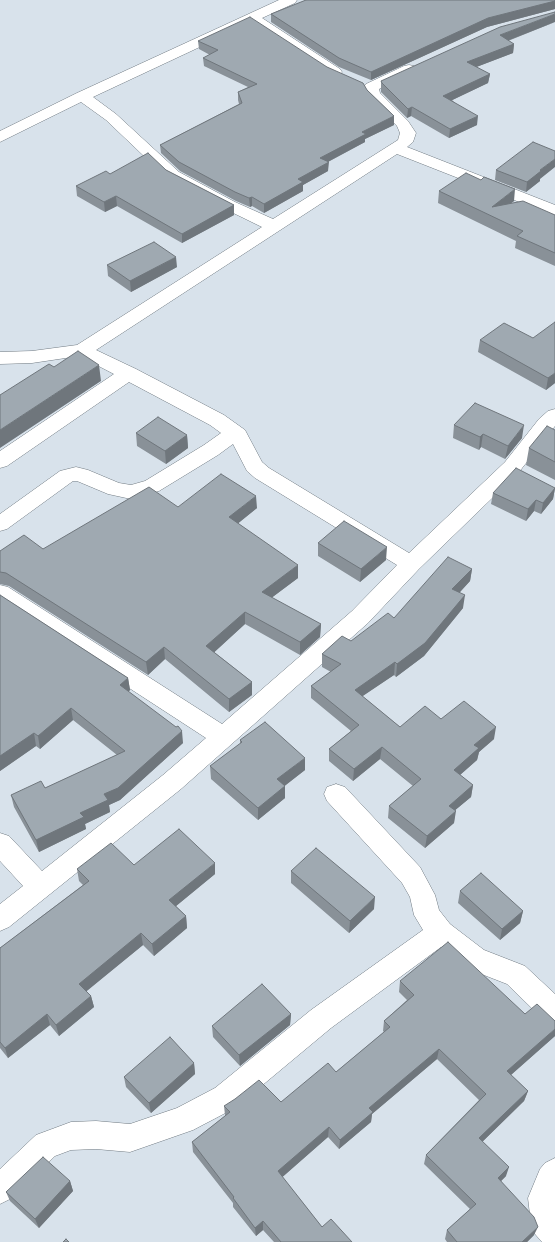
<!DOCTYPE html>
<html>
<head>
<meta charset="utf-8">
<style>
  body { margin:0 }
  canvas { display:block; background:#d8e2eb }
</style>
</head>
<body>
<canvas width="555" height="1242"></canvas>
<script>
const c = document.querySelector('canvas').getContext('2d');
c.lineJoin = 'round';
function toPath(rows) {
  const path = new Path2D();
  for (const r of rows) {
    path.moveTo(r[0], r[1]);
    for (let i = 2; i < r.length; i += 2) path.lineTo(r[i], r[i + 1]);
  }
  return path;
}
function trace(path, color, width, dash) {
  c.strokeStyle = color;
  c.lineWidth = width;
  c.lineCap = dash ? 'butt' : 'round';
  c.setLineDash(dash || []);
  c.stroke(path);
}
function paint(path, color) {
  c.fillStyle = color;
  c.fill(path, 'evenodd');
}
const street = toPath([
  [279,0,297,0,295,3,262,18,340,69,342,72,340,75,335,76,330,75,251,23,93,97,116,114,179,172,235,202,273,219,398,140,400,133,397,126,368,97,364,87,366,84,404,66,409,65,414,66,416,69,414,72,379,89,380,93,408,121,416,133,413,142,407,147,555,205,555,216,397,154,96,350,136,369,224,415,245,430,262,462,269,468,409,553,505,462,539,419,548,411,555,409,555,426,519,472,419,569,368,623,181,789,9,927,0,931,0,904,23,886,0,861,0,833,9,836,42,871,163,775,206,738,0,604,0,585,8,587,222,724,352,611,397,565,255,478,247,471,233,444,218,455,159,491,131,499,108,494,77,481,73,481,7,529,0,531,0,514,60,471,76,467,88,470,119,483,131,485,145,481,204,445,221,433,210,425,129,382,7,466,0,468,0,451,114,374,79,356,32,363,0,364,0,352,32,351,77,345,262,227,223,208,167,178,106,120,81,102,0,142,0,131,77,93,279,0],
  [336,784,345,787,420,867,435,895,439,910,450,924,484,950,525,966,555,994,555,1025,545,1021,507,984,466,968,441,947,331,1028,235,1108,193,1130,130,1152,96,1149,71,1150,55,1156,10,1199,0,1204,0,1169,36,1135,71,1122,96,1121,130,1124,177,1108,215,1088,311,1010,423,930,414,915,410,897,402,883,327,801,324,794,327,787,336,784],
  [555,1158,555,1242,542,1242,535,1234,531,1223,528,1198,540,1169,545,1163,555,1158]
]);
trace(street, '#717b83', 1);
paint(street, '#fff');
paint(toPath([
  [555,0,555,9,487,27,371,80,339,67,271,22,271,14],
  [555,22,508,41,514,44,513,53,476,67,490,74,488,83,452,100,477,125,449,138,411,116,407,118,381,92,381,81],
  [198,41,327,67,367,90,394,116,394,125,365,139,365,142,328,162,328,171,303,185,303,191,264,213,252,206,250,207,236,201,180,171,161,153,160,145,239,104,238,100,238,92,248,87,204,66,203,58,210,55,199,49],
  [166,170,234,205,234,215,182,243,117,206,105,212,77,196,76,186,110,174],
  [496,170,540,179,540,181,526,192,495,180],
  [439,191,514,201,511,203,555,215,555,266,515,248,516,241,438,203],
  [107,265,177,267,131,292,108,276],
  [533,338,555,383,546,390,478,352,480,340],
  [454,425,522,438,505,459,481,447,479,450,453,438],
  [555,430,555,480,526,465,529,448],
  [136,433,187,435,188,448,166,464,137,446],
  [555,488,553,499,541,514,534,511,526,521,491,504,493,493],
  [178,507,257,508,238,523,298,578,271,598,321,624,320,637,300,655,245,624,214,652,252,682,252,695,229,712,165,659,148,675,9,586,0,584,0,551,43,549],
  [318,543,386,560,360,582,318,556],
  [472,569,470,581,459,593,463,608,424,656,396,677,394,675,362,696,400,727,441,719,494,739,479,752,477,760,460,775,473,785,471,797,455,810,454,823,425,848,388,818,389,806,413,786,380,759,353,781,329,761,329,749,351,731,311,698,311,686,331,672,322,667,322,654,351,641,394,618],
  [0,595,128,678,130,690,128,692,183,743,120,800,109,805,110,812,85,824,86,829,39,852,14,807,11,795,45,788,117,755,73,720,40,749,36,746,0,771],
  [240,740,305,770,284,786,285,798,258,820,211,779,210,766,240,744],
  [134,865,215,874,176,906,186,916,187,928,154,956,143,945,86,991,91,996,94,1007,59,1036,50,1025,8,1058,0,1048,0,948,83,885,79,881,77,869],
  [291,871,374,909,349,933,291,883],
  [460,891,523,911,520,923,500,940,458,903],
  [400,981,525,1014,555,1036,511,1075,528,1091,524,1101,482,1142,506,1176,501,1181,534,1235,527,1242,447,1242,445,1239,447,1230,470,1209,424,1164,426,1155,479,1100,437,1059,372,1114,371,1122,339,1149,328,1137,282,1177,322,1227,352,1242,274,1242,263,1230,256,1236,233,1207,233,1203,193,1152,192,1142,225,1116,225,1115,224,1106,281,1102,336,1072,384,1032,383,1031,384,1021,407,1000,399,992],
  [291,1014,290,1025,240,1066,213,1037,212,1026],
  [194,1063,195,1074,151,1113,126,1087,124,1077],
  [70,1181,73,1191,39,1228,10,1201,6,1192]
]), '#899198');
paint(toPath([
  [555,1,555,9,487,27,371,80,371,72,488,18],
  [555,14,555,22,499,44,500,35],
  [514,44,513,53,466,71,467,62],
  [490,74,488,83,442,105,443,96],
  [412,107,411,116,407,118,408,109],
  [394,116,394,125,365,139,365,142,320,166,320,158,362,132],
  [478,116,477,125,449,138,450,129],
  [555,159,555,167,540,179,540,181,526,192,527,182,540,170],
  [329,162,328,171,303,185,303,191,264,213,264,204,298,179],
  [515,189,514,201,494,217,492,207],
  [116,196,117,206,105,212,104,202],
  [252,197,252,206,250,207,249,198],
  [234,205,234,215,182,243,182,234],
  [176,257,177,267,131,292,130,281],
  [99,365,101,381,0,448,0,430],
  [555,373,555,383,546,390,548,378],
  [524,425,522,438,505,459,508,446],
  [483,434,481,447,479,450,480,437],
  [187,435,188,448,166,464,165,451],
  [555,488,553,499,541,514,543,503],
  [256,496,257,508,230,530,229,517],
  [536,500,534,511,526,521,528,509],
  [387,547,386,560,360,582,361,569],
  [298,565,298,578,262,605,262,592],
  [472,569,470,581,451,602,452,589],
  [465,595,463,608,424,656,396,677,397,664],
  [245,612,245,624,207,659,206,646],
  [321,624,320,637,300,655,300,642],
  [164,647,165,659,148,675,146,662],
  [395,662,394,675,354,702,355,690],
  [128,678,130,690,122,698,120,685],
  [252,682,252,695,229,712,229,699],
  [71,708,73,720,40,749,38,736],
  [496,727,494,739,479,752,477,760,452,782,454,770,474,745],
  [182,731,183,743,120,800,109,805,110,812,85,824,86,829,39,852,36,840,80,813],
  [34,733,36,746,0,771,0,756],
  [382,747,380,759,353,781,354,769],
  [305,758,305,770,277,792,277,779],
  [473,785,471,797,447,817,449,806],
  [285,786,285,798,258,820,258,808],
  [456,811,454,823,425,848,427,836],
  [215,863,215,874,170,911,169,900],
  [375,897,374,909,349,933,350,921],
  [523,911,520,923,500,940,502,929],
  [186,916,187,928,154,956,152,944],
  [141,933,143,945,82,995,79,984],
  [91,996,94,1007,59,1036,56,1025],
  [47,1014,50,1025,8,1058,5,1048],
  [291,1014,290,1025,240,1066,239,1055],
  [555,1029,555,1036,504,1081,507,1071],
  [439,1049,437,1059,372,1114,371,1122,339,1149,340,1140,369,1108],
  [194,1063,195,1074,151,1113,149,1103],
  [528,1091,524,1101,476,1148,479,1138],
  [329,1127,328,1137,278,1181,278,1171],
  [509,1167,506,1176,495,1187,498,1178],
  [70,1181,73,1191,39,1228,35,1219],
  [263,1221,263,1230,256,1236,255,1228],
  [538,1227,534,1235,527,1242,522,1242]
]), '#6f767c');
const building = toPath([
  [306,0,555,0,555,1,488,18,371,72,339,58,271,14,306,0],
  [555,12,555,14,500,35,514,44,467,62,490,74,443,96,478,116,450,129,412,107,408,109,382,83,381,81,500,27,555,12],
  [250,17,327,67,363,83,367,90,394,116,362,132,366,134,320,158,329,162,298,179,303,182,264,204,252,197,249,198,235,192,179,162,160,145,242,103,238,92,257,84,203,58,218,50,198,41,250,17],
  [533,142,555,151,555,159,540,170,541,171,527,182,496,170,533,142],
  [148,153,166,170,234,205,182,234,116,196,104,202,76,186,106,171,110,174,148,153],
  [466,173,481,180,484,177,515,189,492,207,523,201,555,215,555,253,517,236,523,231,439,191,466,173],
  [154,242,176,257,130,281,107,265,154,242],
  [555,322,555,373,548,378,480,340,504,323,533,338,555,322],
  [78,351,99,365,0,430,0,395,49,364,54,367,78,351],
  [475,403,524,425,508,446,483,434,480,437,454,425,475,403],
  [158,417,187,435,165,451,136,433,158,417],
  [547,426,555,430,555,462,529,448,547,426],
  [516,468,555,488,543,503,536,500,528,509,493,493,516,468],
  [221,474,256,496,229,517,298,565,262,592,321,624,300,642,245,612,206,646,252,682,229,699,164,647,146,662,6,573,0,572,0,551,24,535,43,549,149,487,178,507,221,474],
  [344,521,387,547,361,569,318,543,344,521],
  [448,557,472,569,452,589,465,595,425,643,397,664,395,662,355,690,400,727,425,706,441,719,464,701,496,727,474,745,479,748,454,770,473,785,449,806,456,811,427,836,389,806,421,779,382,747,354,769,329,749,359,725,311,686,341,664,322,654,342,636,351,641,388,613,394,618,448,557],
  [0,595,128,678,120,685,176,727,178,726,182,731,118,788,104,794,108,800,80,813,84,817,36,840,11,795,41,781,45,788,125,751,71,708,38,736,34,733,0,756,0,595],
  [265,722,305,758,277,779,285,786,258,808,210,766,242,742,240,740,265,722],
  [179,829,215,863,169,900,186,916,152,944,141,933,79,984,91,996,56,1025,47,1014,5,1048,0,1042,0,948,89,881,77,869,111,843,134,865,179,829],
  [316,848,375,897,350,921,291,871,316,848],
  [481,873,523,911,502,929,460,891,481,873],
  [448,942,525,1014,537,1004,555,1021,555,1029,507,1071,528,1091,479,1138,509,1167,498,1178,534,1217,538,1227,522,1242,457,1242,447,1230,476,1204,426,1155,486,1094,439,1049,369,1108,373,1112,340,1140,329,1127,278,1171,322,1227,331,1219,352,1242,281,1242,263,1221,255,1228,233,1198,234,1197,192,1142,230,1112,224,1106,235,1099,259,1080,281,1102,328,1063,336,1072,390,1027,384,1021,414,995,400,981,448,942],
  [262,984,291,1014,239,1055,212,1026,262,984],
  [170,1037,194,1063,149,1103,124,1077,170,1037],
  [43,1157,70,1181,35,1219,6,1192,43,1157],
  [66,1239,69,1242,63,1242,66,1239]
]);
paint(building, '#9fa9b1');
trace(building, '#6f767c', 1);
</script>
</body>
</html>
